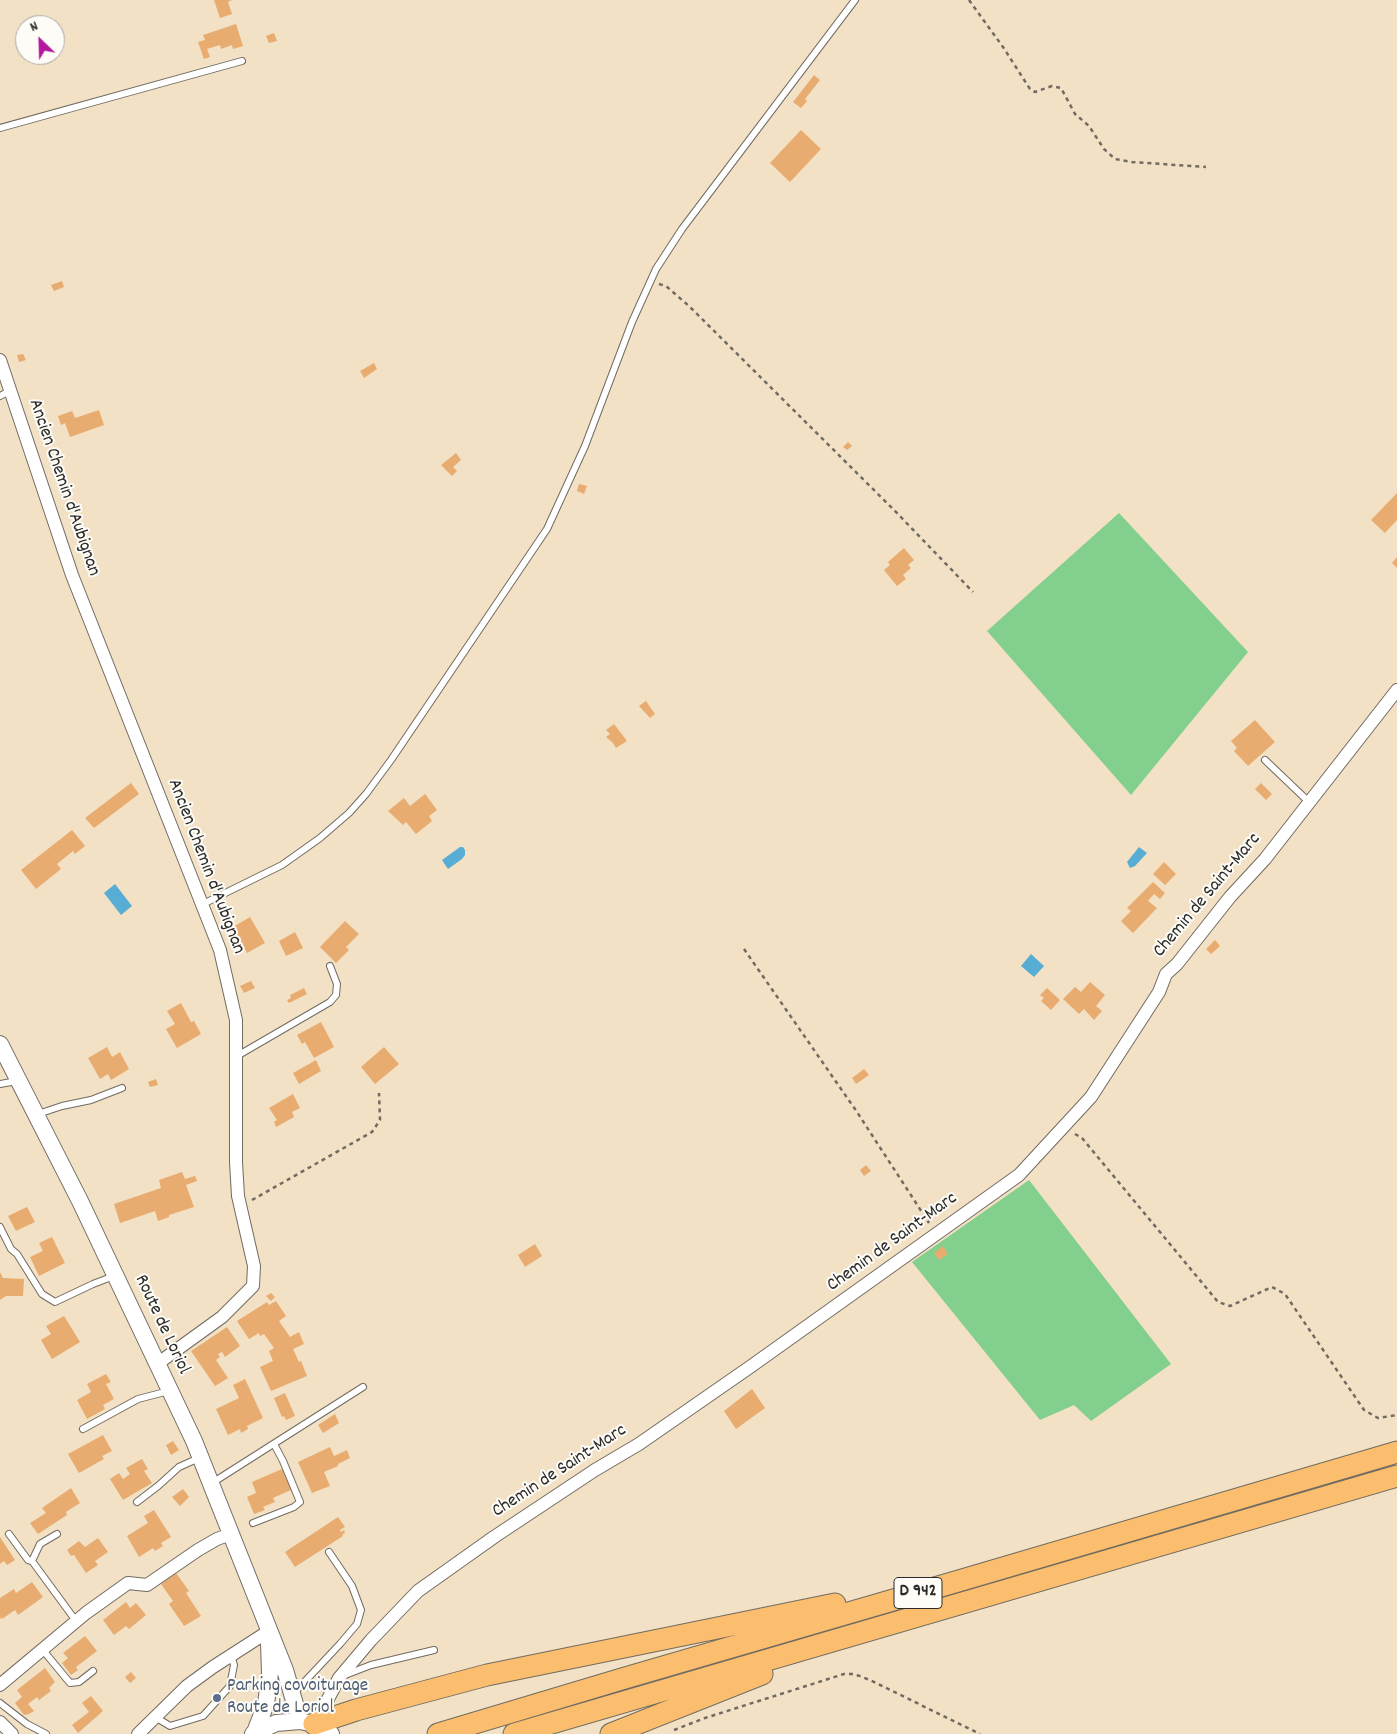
<!DOCTYPE html>
<html>
<head>
<meta charset="utf-8">
<style>
  body { margin:0 }
  #map { position:relative; width:1397px; height:1734px; overflow:hidden; background:#f2e1c5; font-family:Dekko,sans-serif }
  canvas { display:block }
  .north { position:absolute; left:15px; top:15px; width:50px; height:50px; box-sizing:border-box; background:#fdfcf7; border:1px solid #a9a8a5; border-radius:50%; rotate:336deg; font-size:14px; font-weight:700; line-height:20px; text-align:center; color:#2b2b2b }
  .north::after { content:''; display:block; margin:auto; width:18px; height:22px; background:#b5179e; clip-path:polygon(50% 0,100% 100%,50% 72%,0 100%) }
</style>
</head>
<body>
<div id="map">
<canvas width="1397" height="1734"></canvas>
<div class="north">N</div>
</div>
<script>
const c = document.querySelector('canvas').getContext('2d');
c.lineJoin = 'round';
function paint(path, color) {
  c.fillStyle = color;
  c.fill(path, 'evenodd');
}
function toPath(rows) {
  const path = new Path2D();
  for (const r of rows) {
    path.moveTo(r[0], r[1]);
    for (let i = 2; i < r.length; i += 2) path.lineTo(r[i], r[i + 1]);
  }
  return path;
}
function trace(path, color, width, dash) {
  c.strokeStyle = color;
  c.lineWidth = width;
  c.lineCap = dash ? 'butt' : 'round';
  c.setLineDash(dash || []);
  c.stroke(path);
}
function write(font, color, halo, rows, align = 'center') {
  c.font = font + ' Dekko,sans-serif';
  c.lineWidth = 4;
  c.setLineDash([]);
  c.textBaseline = 'middle';
  c.strokeStyle = halo;
  c.fillStyle = color;
  for (const [text, x, y, turn = 0] of rows) {
    c.save();
    c.translate(x, y);
    c.rotate((+turn || 0) * Math.PI / 180);
    c.textAlign = isNaN(turn) ? turn : align;
    if (halo) c.strokeText(text, 0, 0);
    c.fillText(text, 0, 0);
    c.restore();
  }
}
paint(toPath([
  [1119,513,1248,652,1131,795,987,631],
  [1029,1180,1171,1364,1091,1421,1074,1405,1040,1420,912,1262]
]), '#83cf8d');
paint(toPath([
  [460,847,463,847,465,850,465,855,462,859,448,869,442,860],
  [1139,847,1147,853,1135,866,1130,868,1127,862],
  [115,884,132,906,121,915,104,893],
  [1031,954,1044,966,1034,977,1021,966]
]), '#58add4');
paint(toPath([
  [214,0,232,0,228,2,232,14,220,18],
  [236,24,243,46,233,49,232,45,221,49,220,45,207,49,210,57,204,59,198,42,205,40,203,35],
  [274,33,277,41,269,43,266,36],
  [814,75,820,80,805,99,807,101,801,108,793,102],
  [801,130,821,149,790,182,770,163],
  [62,281,64,287,54,291,51,285],
  [23,354,26,360,19,362,17,355],
  [374,363,377,369,364,378,360,371],
  [99,410,104,425,70,437,65,423,61,425,58,416,72,411,75,418],
  [848,442,852,446,847,450,843,447],
  [456,453,461,460,453,467,457,471,452,476,441,465],
  [579,484,587,486,584,494,577,491],
  [1397,493,1397,520,1385,533,1371,520],
  [904,548,914,560,908,565,911,568,903,575,906,579,897,586,884,570,890,565,888,562],
  [1397,557,1397,568,1392,563],
  [646,701,655,714,650,718,639,706],
  [1255,720,1275,742,1248,766,1234,751,1237,748,1231,741],
  [614,724,627,741,616,748,613,743,606,737,610,734,606,730],
  [131,783,139,794,94,828,85,818],
  [1261,783,1272,794,1266,800,1255,789],
  [425,794,437,810,429,816,432,821,416,834,406,822,403,825,388,811,404,798,410,806],
  [72,830,85,846,75,854,73,851,57,864,61,869,36,889,21,870],
  [1164,862,1176,874,1165,885,1153,874],
  [1153,882,1165,893,1160,899,1154,894,1148,901,1157,908,1133,933,1121,921,1131,911,1127,908],
  [250,917,265,943,247,953,233,927],
  [345,921,359,934,346,947,349,950,336,963,320,947],
  [295,932,303,948,286,956,279,941],
  [1215,940,1220,946,1211,954,1206,949],
  [251,981,255,988,244,993,240,986],
  [1090,982,1105,995,1096,1006,1102,1011,1094,1020,1084,1009,1079,1014,1063,999,1075,987,1081,992],
  [304,988,307,994,289,1003,287,1000,291,998,290,995],
  [1047,988,1060,1000,1051,1010,1041,1001,1044,998,1040,995],
  [181,1003,191,1022,194,1021,201,1034,177,1048,166,1029,175,1024,167,1011],
  [321,1022,334,1047,314,1058,305,1042,302,1044,297,1035],
  [107,1047,112,1057,120,1052,129,1069,111,1080,108,1074,100,1079,88,1058],
  [384,1047,399,1064,375,1084,361,1067],
  [316,1060,321,1071,299,1084,293,1073],
  [864,1069,869,1075,856,1084,852,1078],
  [156,1079,158,1085,150,1087,148,1082],
  [293,1094,300,1108,292,1112,294,1117,276,1127,274,1122,277,1120,269,1108],
  [866,1165,871,1171,864,1176,860,1170],
  [182,1172,185,1179,195,1176,197,1181,186,1185,194,1207,169,1215,169,1217,158,1221,155,1211,120,1223,114,1204,161,1188,159,1180],
  [27,1207,35,1222,16,1231,8,1216],
  [52,1237,65,1263,39,1276,30,1257,43,1251,39,1243],
  [535,1244,542,1256,525,1267,518,1255],
  [943,1246,948,1254,939,1260,934,1253],
  [0,1272,3,1278,24,1279,23,1296,6,1296,0,1300],
  [271,1293,275,1297,271,1301,266,1296],
  [276,1301,286,1316,279,1321,290,1337,299,1332,304,1344,293,1349,299,1362,301,1361,307,1376,271,1391,260,1367,273,1361,269,1351,274,1348,264,1334,260,1336,259,1333,249,1339,237,1321,267,1302,269,1305],
  [64,1316,80,1342,52,1359,41,1340,51,1334,46,1326],
  [227,1327,240,1346,225,1357,222,1352,218,1354,220,1357,216,1360,228,1378,215,1386,191,1351],
  [106,1374,111,1382,106,1384,114,1399,103,1405,105,1409,87,1419,77,1400,91,1392,87,1384],
  [245,1379,263,1418,247,1426,248,1429,241,1433,240,1429,228,1435,216,1409,239,1398,233,1385],
  [752,1389,765,1408,736,1429,724,1411],
  [285,1393,295,1416,286,1420,284,1416,282,1417,274,1398],
  [335,1414,339,1423,323,1433,318,1425],
  [103,1435,112,1451,102,1456,104,1459,79,1473,68,1454],
  [173,1441,179,1450,171,1455,166,1445],
  [330,1447,334,1456,347,1450,350,1458,338,1464,338,1466,324,1472,330,1486,312,1493,298,1462],
  [142,1459,148,1469,144,1471,152,1483,123,1500,110,1479,119,1473,123,1479,130,1474,126,1468],
  [282,1469,291,1490,273,1498,275,1502,263,1507,265,1510,254,1514,247,1497,256,1493,252,1482],
  [71,1488,80,1503,66,1512,67,1515,38,1534,30,1523,46,1513,42,1508],
  [183,1489,189,1497,180,1506,172,1497],
  [154,1510,171,1537,161,1543,163,1546,155,1551,153,1548,139,1557,127,1536,148,1523,144,1516],
  [338,1517,345,1527,340,1530,341,1532,344,1530,345,1533,342,1535,343,1536,295,1567,285,1552],
  [0,1537,15,1560,7,1565,4,1561,0,1564],
  [98,1538,108,1552,95,1561,98,1565,86,1573,74,1555,71,1556,67,1550,79,1541,85,1547],
  [176,1573,189,1591,186,1593,201,1616,184,1626,169,1604,173,1601,161,1584],
  [32,1582,43,1597,18,1615,15,1610,2,1619,2,1617,0,1619,0,1598,14,1589,16,1593],
  [126,1602,130,1608,136,1603,146,1615,129,1629,126,1626,114,1635,103,1620],
  [85,1636,97,1651,76,1667,78,1670,71,1675,62,1663,68,1658,63,1653],
  [45,1668,55,1682,49,1688,51,1691,39,1700,37,1697,28,1704,34,1711,29,1714,24,1715,15,1703,22,1697,17,1690],
  [131,1672,136,1678,130,1683,125,1677],
  [91,1696,103,1711,78,1733,72,1725,89,1712,82,1703]
]), '#e8ac70');
const service = toPath([
  [0,128,242,61],
  [0,396,10,391],
  [1265,760,1309,802],
  [201,905,282,865,320,838,349,813,366,794,391,760,547,529,585,446,632,322,656,269,682,229,855,0],
  [237,1056,330,1002,336,995,337,984,330,966],
  [0,1084,17,1081],
  [38,1116,44,1112,62,1106,91,1100,122,1088],
  [0,1227,11,1249,17,1254,42,1294,55,1302,93,1284,114,1276],
  [83,1429,138,1399,169,1391],
  [212,1483,363,1387],
  [137,1502,158,1486,179,1467,199,1458],
  [253,1523,294,1507,300,1502,283,1461,274,1444],
  [9,1534,28,1560,32,1561],
  [57,1534,40,1544,32,1561,76,1621],
  [42,1649,70,1683,79,1682,93,1671],
  [345,1675,371,1665,434,1650],
  [294,1693,340,1644,357,1624,361,1610,352,1586,329,1552],
  [0,1703,27,1724,46,1734],
  [155,1717,170,1726,203,1716,230,1686,234,1665,231,1655]
]);
const minor = toPath([
  [0,360,72,575,220,950,236,1020,236,1162,238,1196,254,1266,253,1286,222,1317,157,1364],
  [0,1685,86,1613,128,1583,147,1585,198,1550,217,1539,231,1534],
  [0,1722,12,1734],
  [315,1724,339,1678,371,1640,418,1591,494,1537,595,1470,639,1444,750,1367,1019,1175,1091,1097,1159,992,1166,974,1177,964,1230,897,1265,859,1397,690],
  [138,1734,187,1686,213,1667,269,1631]
]);
const tertiary = toPath([
  [0,1044,80,1201,194,1441,285,1670,300,1721],
  [255,1732,266,1704,270,1673,269,1643],
  [253,1734,276,1723,300,1721,314,1724,331,1734]
]);
const trunk = toPath([
  [314,1724,356,1710,487,1675,835,1604],
  [438,1734,625,1678,955,1582,1397,1452],
  [514,1734,1397,1476],
  [611,1734,762,1674]
]);
trace(service, '#716b61', 8);
trace(minor, '#716b61', 14);
trace(tertiary, '#716b61', 18);
trace(trunk, '#716b61', 23);
trace(toPath([
  [969,0,1003,47,1030,89,1035,92,1052,86,1061,88,1075,114,1089,126,1104,149,1115,159,1132,162,1206,167],
  [659,284,666,286,689,306,895,511,973,592],
  [744,949,857,1112,929,1223],
  [1075,1134,1082,1138,1218,1302,1230,1306,1272,1287,1285,1294,1364,1410,1378,1418,1397,1415],
  [252,1200,372,1132,380,1120,379,1093],
  [674,1730,705,1718,844,1674,854,1674,870,1680,980,1734]
]), '#716b61', 2.5, [4, 4]);
trace(service, '#fff', 6);
trace(minor, '#fff', 12);
trace(tertiary, '#fff', 16);
trace(trunk, '#fbbe6e', 21);
for (const [x, y, r, color] of [
  [217,1698,5,"#5c6f8a"]
]) {
  const dot = new Path2D();
  dot.arc(x, y, r, 0, 2 * Math.PI);
  c.fillStyle = color;
  c.fill(dot);
  trace(dot, '#fdfcf7', 2);
}
for (const [x, y, w] of [
  [918,1593,48]
]) {
  const box = new Path2D();
  box.roundRect(x - w / 2, y - 15.5, w, 31, 4);
  c.fillStyle = '#fdfcf7';
  c.fill(box);
  trace(box, '#2b2b2b', 1);
}
write('bold 18px', '#2b2b2b', null, [
  ["D 942",918,1593]
]);
write('19px', '#2b2b2b', '#fdfcf7', [
  ["Ancien Chemin d'Aubignan",63,488,71],
  ["Ancien Chemin d'Aubignan",205,867,69],
  ["Chemin de Saint-Marc",1208,896,-50],
  ["Chemin de Saint-Marc",893,1243,-36],
  ["Route de Loriol",161,1325,65],
  ["Chemin de Saint-Marc",560,1472,-33]
]);
write('19px', '#4e5e75', '#fdfcf7', [
  ["Parking covoiturage",227,1687],
  ["Route de Loriol",227,1709]
], 'left');
</script>
</body>
</html>
